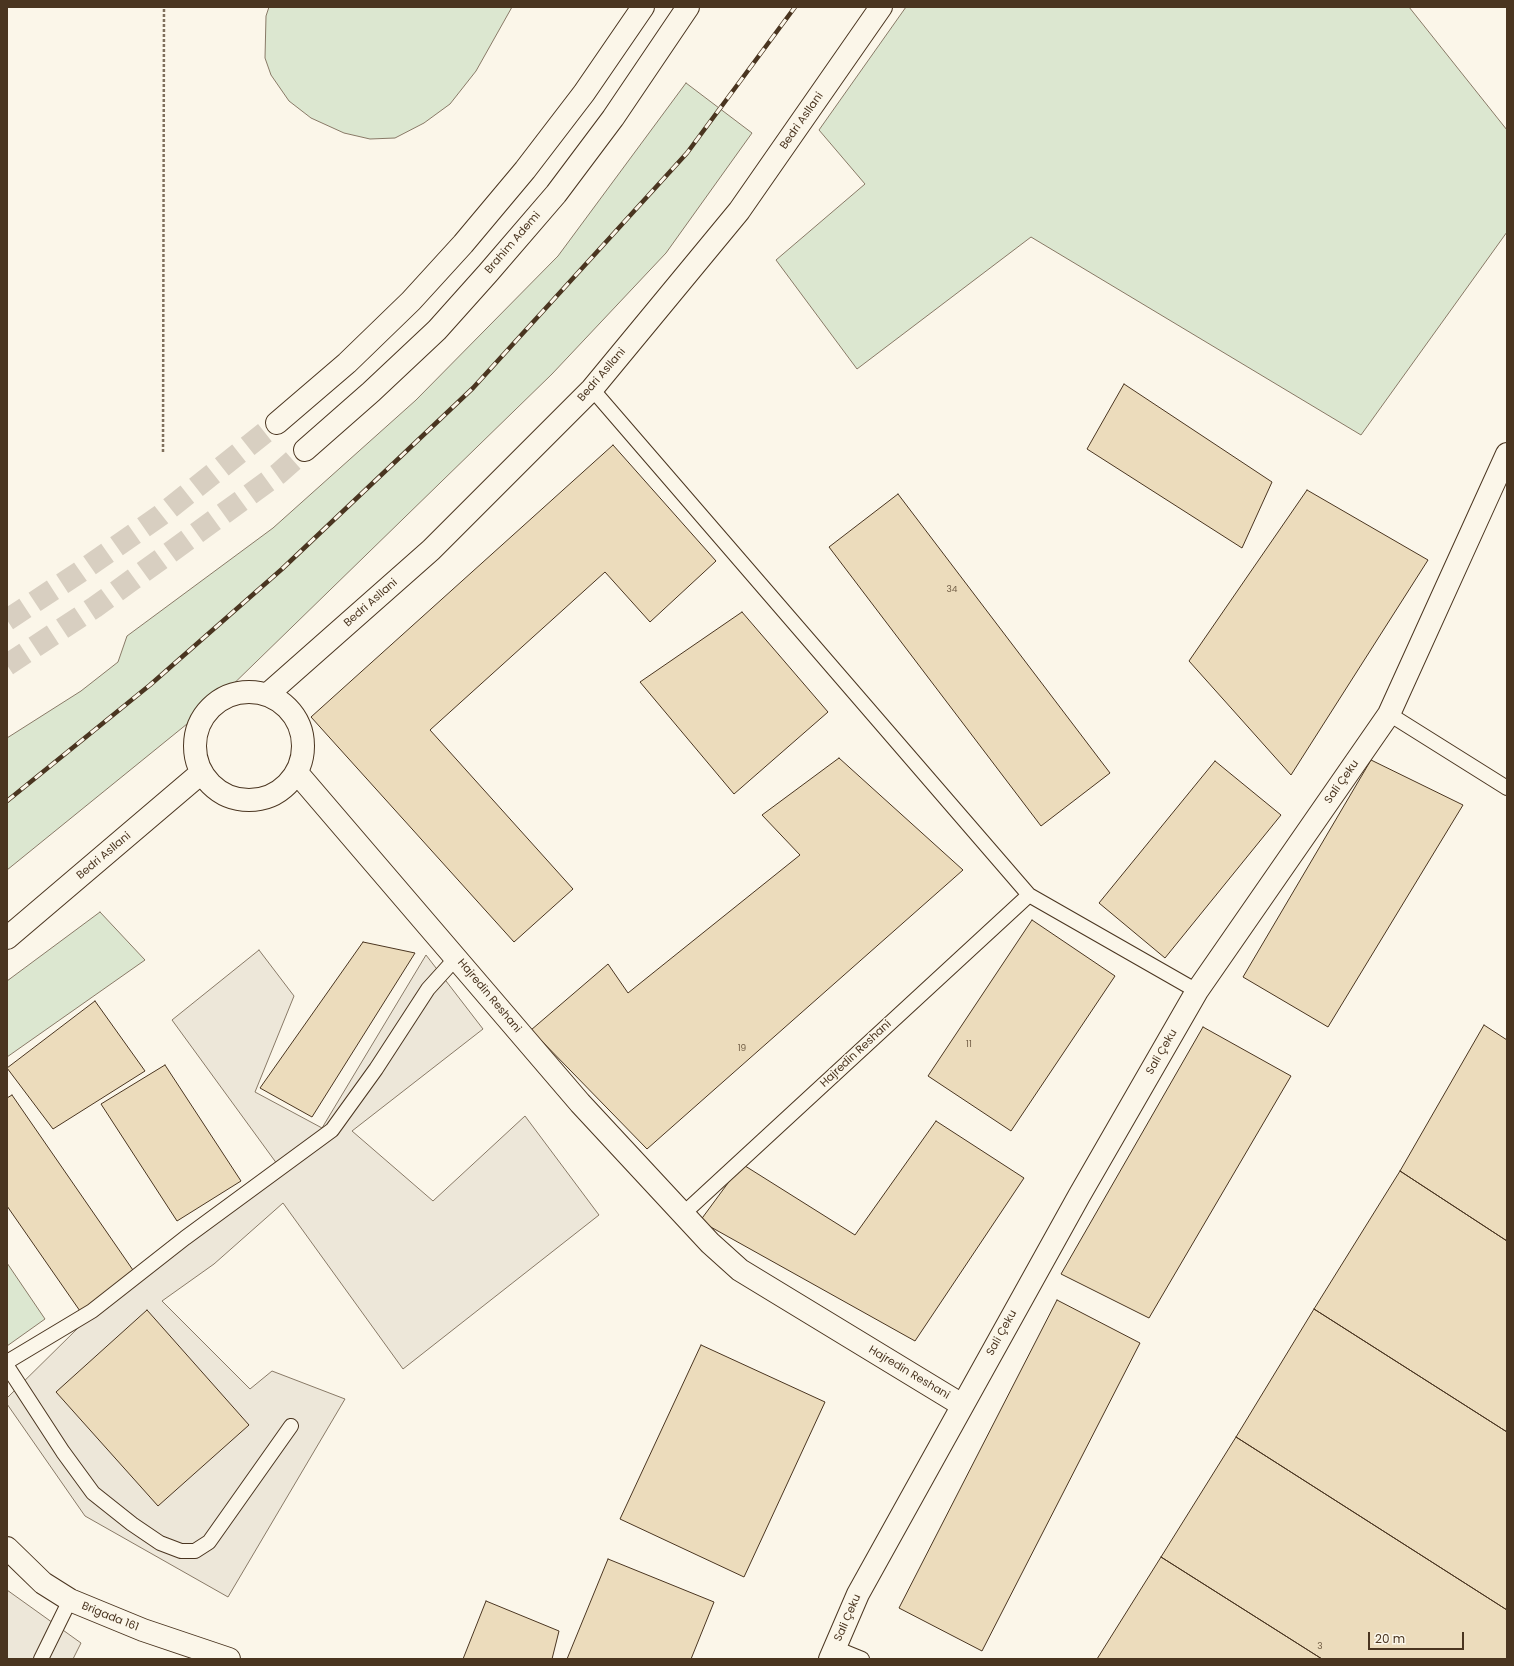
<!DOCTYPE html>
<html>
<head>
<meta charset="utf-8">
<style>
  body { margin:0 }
  #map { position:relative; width:1514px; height:1666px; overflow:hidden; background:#fbf6e9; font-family:Poppins,sans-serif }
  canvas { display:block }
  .frame { position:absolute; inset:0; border:8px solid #4a3520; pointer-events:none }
  .scale { position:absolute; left:1368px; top:1632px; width:96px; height:18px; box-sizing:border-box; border:2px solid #4a3520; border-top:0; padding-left:5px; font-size:12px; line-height:14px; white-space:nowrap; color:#4a3520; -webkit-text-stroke:3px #fbf6e9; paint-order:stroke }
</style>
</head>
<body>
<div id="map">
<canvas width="1514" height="1666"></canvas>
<div class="frame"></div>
<div class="scale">20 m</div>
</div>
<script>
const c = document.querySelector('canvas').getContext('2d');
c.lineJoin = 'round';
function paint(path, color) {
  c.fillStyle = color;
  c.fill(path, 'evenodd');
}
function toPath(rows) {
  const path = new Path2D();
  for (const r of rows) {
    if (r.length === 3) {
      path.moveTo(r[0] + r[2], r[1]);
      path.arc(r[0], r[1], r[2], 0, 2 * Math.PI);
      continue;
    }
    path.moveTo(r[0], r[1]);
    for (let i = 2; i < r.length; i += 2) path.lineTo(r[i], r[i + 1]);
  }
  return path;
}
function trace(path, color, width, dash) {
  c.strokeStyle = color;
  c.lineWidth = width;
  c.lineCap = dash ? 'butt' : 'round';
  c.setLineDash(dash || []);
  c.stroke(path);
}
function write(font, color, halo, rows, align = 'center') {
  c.font = font + ' Poppins,sans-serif';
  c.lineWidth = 3;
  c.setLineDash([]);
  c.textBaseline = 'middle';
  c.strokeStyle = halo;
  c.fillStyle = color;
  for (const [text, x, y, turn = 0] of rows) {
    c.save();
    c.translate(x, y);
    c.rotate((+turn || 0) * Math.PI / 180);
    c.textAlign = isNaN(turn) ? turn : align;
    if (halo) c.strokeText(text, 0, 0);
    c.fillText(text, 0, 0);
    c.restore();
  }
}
const green = toPath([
  [269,7,512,7,476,71,450,104,424,123,395,138,370,139,344,133,311,118,289,101,271,75,265,58,266,16,269,7],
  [906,7,1409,7,1507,130,1507,232,1361,435,1031,237,857,369,776,260,865,184,819,130,906,7],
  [686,83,752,133,666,253,552,374,219,698,7,870,7,738,81,691,118,662,127,636,273,528,416,400,558,256,686,83],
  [100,912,145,960,7,1057,7,981,100,912],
  [7,1263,45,1319,7,1346,7,1263]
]);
paint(green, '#dce7d0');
trace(green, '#887966', 1);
const parking = toPath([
  [259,950,294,996,255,1092,322,1128,426,955,483,1029,352,1131,433,1201,525,1116,599,1215,403,1369,283,1203,214,1264,162,1301,250,1389,272,1371,345,1399,228,1597,85,1516,7,1404,7,1398,147,1260,280,1168,172,1020,259,950],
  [7,1590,81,1643,73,1659,7,1659,7,1590]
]);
paint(parking, '#ede7d9');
trace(parking, '#887966', 1);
const building = toPath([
  [1124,384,1272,482,1242,548,1087,449,1124,384],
  [613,445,716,561,650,622,605,572,430,730,573,889,514,942,311,717,613,445],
  [1307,490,1428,560,1291,775,1189,661,1307,490],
  [898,494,1110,773,1041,826,829,547,898,494],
  [742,612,828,712,734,794,640,682,742,612],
  [839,758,963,870,647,1149,531,1030,608,964,628,993,800,855,762,815,839,758],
  [1371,760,1463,805,1328,1027,1243,977,1371,760],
  [1215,761,1281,815,1165,958,1099,903,1215,761],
  [1032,920,1115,976,1011,1131,928,1076,1032,920],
  [363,942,415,953,312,1117,260,1088,363,942],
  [95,1001,145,1071,53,1129,7,1068,95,1001],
  [1484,1025,1507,1040,1507,1241,1400,1171,1484,1025],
  [1203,1027,1291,1076,1149,1318,1061,1274,1203,1027],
  [165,1065,241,1181,177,1221,101,1104,165,1065],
  [12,1095,135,1273,80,1311,7,1206,7,1098,12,1095],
  [936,1121,1024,1178,915,1341,700,1221,742,1164,855,1235,936,1121],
  [1400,1171,1507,1241,1507,1432,1314,1309,1400,1171],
  [1057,1300,1140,1343,982,1651,899,1608,1057,1300],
  [1314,1309,1507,1432,1507,1610,1236,1437,1314,1309],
  [147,1310,249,1425,158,1506,56,1392,147,1310],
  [701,1345,825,1402,744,1577,620,1519,701,1345],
  [1236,1437,1507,1610,1507,1659,1322,1659,1161,1557,1236,1437],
  [1161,1557,1322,1659,1097,1659,1161,1557],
  [608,1559,714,1602,691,1659,567,1659,608,1559],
  [486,1601,559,1631,552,1659,463,1659,486,1601]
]);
paint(building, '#ecdcbc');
trace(building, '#4a3520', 1);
trace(toPath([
  [7,620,80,572,161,515,277,423],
  [7,665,95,607,278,474,305,450]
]), '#d8cfc1', 22, [22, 11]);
const lane = toPath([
  [592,389,1029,895,1197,991],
  [1389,714,1507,788],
  [683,1214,1029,895],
  [7,1362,92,1311,185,1238,332,1130,376,1069,428,989,456,958],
  [7,1366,63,1452,93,1493,132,1524,160,1543,181,1551,195,1551,209,1542,291,1426],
  [835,1648,862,1659],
  [41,1659,70,1600]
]);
const street = toPath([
  [249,746,54],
  [268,694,431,550,592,389,739,211,881,7],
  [298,774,580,1103,710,1243,740,1270,962,1405],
  [7,938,201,773],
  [830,1659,858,1594,1079,1196,1197,991,1389,714,1507,454]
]);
const secondary = toPath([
  [7,1548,43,1583,70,1600,143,1630,229,1659]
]);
const primary = toPath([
  [277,423,347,363,411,301,463,244,525,170,584,93,643,7],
  [305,450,371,392,437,330,488,273,556,194,613,118,688,7]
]);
trace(lane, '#4a3520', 16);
trace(street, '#4a3520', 24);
trace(secondary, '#4a3520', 24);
trace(primary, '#4a3520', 24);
trace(toPath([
  [163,452,164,7]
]), '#7f6f5c', 2.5, [3, 2]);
trace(lane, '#fbf6e9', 14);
trace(street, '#fbf6e9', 22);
trace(secondary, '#fbf6e9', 22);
trace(primary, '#fbf6e9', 22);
const rail = toPath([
  [7,801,150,685,282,569,473,388,687,153,795,7]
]);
trace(rail, '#4a3520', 4.5);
trace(rail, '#fbf6e9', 3, [9]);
write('9px', '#725f47', null, [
  ["34",952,590],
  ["11",969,1045],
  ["19",742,1049],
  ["3",1320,1647]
]);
write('11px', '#4a3520', '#fbf6e9', [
  ["Bedri Asllani",802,121,-55],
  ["Brahim Ademi",513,243,-49],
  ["Bedri Asllani",602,375,-49],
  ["Bedri Asllani",371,603,-41],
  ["Sali Çeku",1342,782,-55],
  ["Bedri Asllani",104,856,-40],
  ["Hajredin Reshani",489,996,50],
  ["Sali Çeku",1162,1052,-60],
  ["Hajredin Reshani",856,1054,-43],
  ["Sali Çeku",1002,1333,-61],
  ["Hajredin Reshani",909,1373,31],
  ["Brigada 161",110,1617,22],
  ["Sali Çeku",848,1618,-66]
]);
</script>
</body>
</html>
